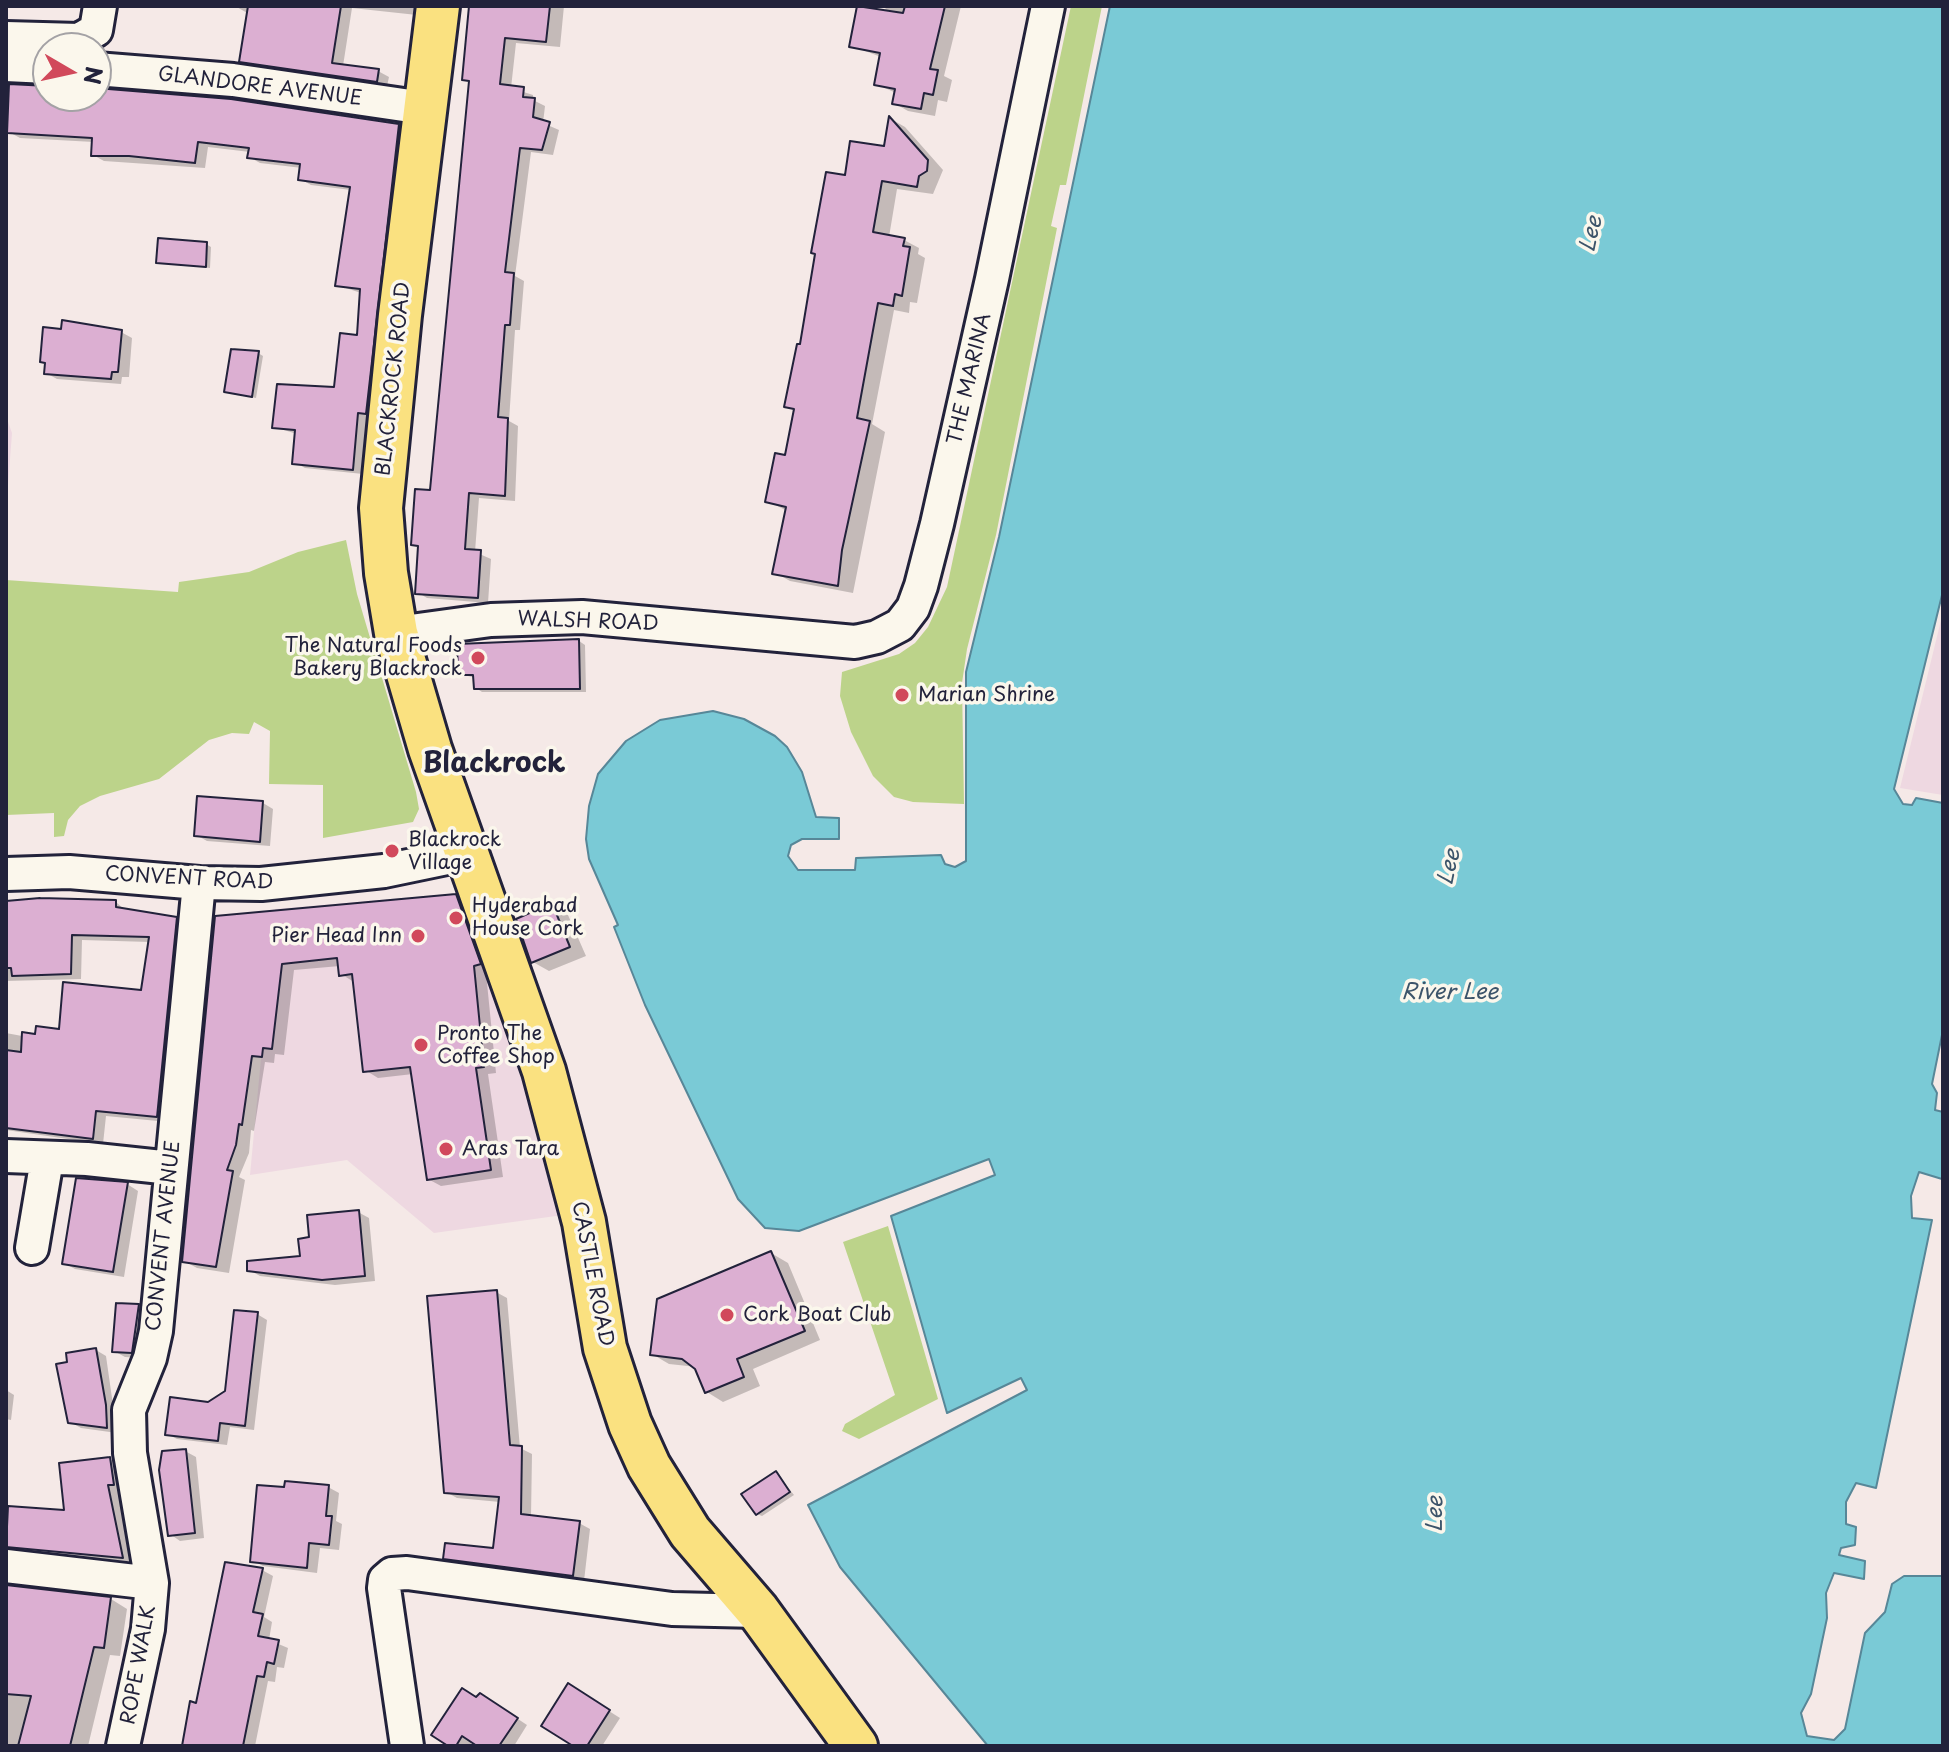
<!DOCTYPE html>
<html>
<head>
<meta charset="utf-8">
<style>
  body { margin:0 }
  #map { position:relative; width:1949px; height:1752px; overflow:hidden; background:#f5e9e7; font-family:"Playpen Sans",sans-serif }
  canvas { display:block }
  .frame { position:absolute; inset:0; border:8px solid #22223b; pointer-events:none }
  .north { position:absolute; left:32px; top:32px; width:80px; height:80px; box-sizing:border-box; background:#fbf7ec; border:2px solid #a4a2a5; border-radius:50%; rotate:99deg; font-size:22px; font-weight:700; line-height:32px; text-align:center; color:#22223b }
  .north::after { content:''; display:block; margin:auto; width:28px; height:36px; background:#d1495b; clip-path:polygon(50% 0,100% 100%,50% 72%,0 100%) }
</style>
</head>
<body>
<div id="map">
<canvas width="1949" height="1752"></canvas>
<div class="frame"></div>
<div class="north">N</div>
</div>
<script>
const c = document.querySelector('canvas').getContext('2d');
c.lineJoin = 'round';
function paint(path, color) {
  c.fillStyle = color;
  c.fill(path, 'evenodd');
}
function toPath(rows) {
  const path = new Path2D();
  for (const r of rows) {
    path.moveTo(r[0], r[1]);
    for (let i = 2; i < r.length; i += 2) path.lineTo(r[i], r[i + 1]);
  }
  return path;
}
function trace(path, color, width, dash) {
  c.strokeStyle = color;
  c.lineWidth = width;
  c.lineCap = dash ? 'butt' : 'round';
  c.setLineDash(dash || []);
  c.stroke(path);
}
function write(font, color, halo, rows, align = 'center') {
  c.font = font + ' "Playpen Sans",sans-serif';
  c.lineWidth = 7;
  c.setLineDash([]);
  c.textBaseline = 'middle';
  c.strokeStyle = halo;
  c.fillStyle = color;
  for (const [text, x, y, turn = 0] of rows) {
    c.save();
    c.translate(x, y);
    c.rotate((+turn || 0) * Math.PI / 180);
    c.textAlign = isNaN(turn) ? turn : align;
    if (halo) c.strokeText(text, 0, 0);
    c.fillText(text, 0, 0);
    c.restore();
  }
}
paint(toPath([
  [6,416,12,433,6,512],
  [1943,612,1943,795,1900,788],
  [461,893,497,1006,506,1009,563,1215,434,1233,347,1160,250,1175,275,909]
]), '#eed8e1');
paint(toPath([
  [1071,6,1102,6,1066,185,1060,185,1051,226,1057,228,996,535,967,649,962,683,964,804,913,802,894,797,873,776,851,732,840,696,842,672,899,654,915,643,928,627,947,587],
  [346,540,357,594,416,792,419,809,413,822,323,838,323,785,269,784,270,731,254,722,249,734,232,733,209,740,159,779,100,796,80,806,68,820,64,836,54,837,54,813,6,815,6,580,178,592,179,582,249,572,298,552],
  [888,1226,938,1399,859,1439,842,1431,845,1424,895,1395,843,1242]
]), '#bcd38a');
const water = toPath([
  [1110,6,1943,6,1943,591,1894,789,1903,804,1912,805,1916,798,1943,803,1943,1030,1932,1084,1937,1093,1935,1110,1943,1112,1943,1174,1942,1179,1919,1172,1911,1196,1912,1218,1932,1220,1876,1488,1856,1483,1846,1502,1846,1524,1856,1527,1855,1545,1841,1548,1839,1555,1865,1561,1864,1579,1834,1573,1826,1593,1827,1618,1811,1694,1801,1713,1807,1736,1834,1740,1845,1729,1865,1633,1885,1612,1892,1584,1904,1576,1943,1576,1943,1746,988,1746,840,1567,808,1505,1027,1390,1021,1378,947,1413,891,1216,995,1175,989,1159,799,1231,765,1228,738,1199,645,1005,614,927,618,925,589,859,586,839,589,806,598,774,626,741,660,720,713,711,744,719,775,736,787,747,802,772,816,817,839,818,839,839,802,839,791,845,788,856,798,870,855,870,856,858,941,855,945,864,955,867,966,861,966,672,999,537,1110,6]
]);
paint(water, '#7acad6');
trace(water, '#578798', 2);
paint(toPath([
  [235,6,419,6,417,15,352,8,343,66,378,71,389,77,387,86,252,67,241,61,249,14],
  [471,6,564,6,560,47,516,43,511,88,533,95,533,100,545,106,543,123,559,130,553,155,531,152,515,276,524,281,520,330,515,330,509,421,518,426,515,501,479,498,475,552,491,559,488,603,427,598,417,592,420,548,413,544,432,492,471,83,464,79],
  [859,6,885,11,886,6,961,6,944,76,952,80,947,102,938,100,935,116,908,111,894,103,896,93,876,84,881,57,852,46],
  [48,88,48,96,96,96,96,90,399,126,409,132,376,419,368,418,363,474,305,468,294,462,297,434,274,427,335,389,359,338,361,293,337,285,351,190,311,185,300,179,302,168,260,163,249,157,250,152,208,147,205,168,104,161,93,155,94,142,20,138,9,132],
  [891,119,905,127,943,170,933,194,897,189,889,237,904,240,919,248,918,254,925,258,917,303,910,302,909,313,894,310,872,424,885,432,853,593,790,581,774,572,787,511,768,501,786,458,795,411,786,406,846,177,885,148],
  [206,244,211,247,210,268,159,262],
  [121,332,132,338,129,377,122,377,121,384,57,379,46,373],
  [258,353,263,356,256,398,226,391],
  [579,641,585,645,586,692,482,692,476,688,476,678,460,674],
  [263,803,273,809,270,846,207,841,196,835],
  [455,896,468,903,492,971,486,973,496,1073,488,1074,503,1177,441,1186,428,1179,413,1074,378,1078,365,1070,354,982,341,974,340,966,294,970,284,1055,275,1054,274,1063,265,1062,254,1131,251,1130,249,1153,239,1177,245,1180,229,1273,197,1268,184,1261,217,918],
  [116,902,126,911,176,918,186,924,168,1122,106,1116,103,1144,6,1130,6,1033,22,1036,61,1031,142,992,150,942,82,940,81,979,6,981,6,903],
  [552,905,568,915,586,956,549,971,533,962],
  [127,1184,138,1191,124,1277,75,1269,64,1263],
  [358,1212,369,1218,375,1281,335,1285,260,1276,249,1270,302,1257,311,1239],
  [771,1253,788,1263,820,1340,753,1369,760,1386,723,1402,707,1392,697,1367,669,1364,652,1354],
  [496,1292,507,1298,520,1448,532,1454,531,1517,579,1523,590,1529,584,1581,456,1564,445,1558,495,1551,500,1502,457,1498,446,1492],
  [117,1305,139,1306,149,1312,142,1358,125,1357,114,1351],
  [257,1314,267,1320,254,1430,230,1427,227,1445,177,1439,167,1434,227,1393],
  [96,1350,106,1356,117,1433,81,1428,70,1422,66,1414,58,1366],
  [6,1390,14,1395,11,1420,6,1419],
  [185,1451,196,1457,204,1538,180,1541,170,1534],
  [110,1459,120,1466,122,1490,118,1491,133,1563,20,1552,6,1556,6,1550,18,1546,17,1542,6,1546,6,1523,67,1512],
  [776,1473,794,1495,762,1516,757,1514],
  [328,1487,339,1493,336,1521,342,1524,339,1550,320,1548,317,1573,263,1566,252,1560],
  [262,1570,273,1576,264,1617,272,1622,269,1640,288,1648,284,1668,277,1667,275,1682,268,1681,255,1746,184,1746,198,1705],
  [6,1587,111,1599,127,1609,120,1656,110,1655,88,1746,6,1746],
  [579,1692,620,1718,602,1746,576,1746],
  [477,1699,491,1701,527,1725,514,1746,481,1746,473,1741,470,1746,452,1746]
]), '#0003');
const building = toPath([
  [248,6,341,6,332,63,379,69,377,82,239,62,248,6],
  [469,6,550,6,546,42,505,38,500,84,524,87,523,97,535,98,533,117,550,122,542,150,520,148,505,272,514,273,510,325,505,325,498,417,508,418,505,496,469,493,465,549,481,550,478,598,415,594,418,546,411,545,415,489,430,490,469,81,462,80,469,6],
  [857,6,903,13,905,6,945,6,930,69,938,70,933,95,924,93,921,109,892,104,895,89,874,85,880,53,849,47,857,6],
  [9,84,48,86,48,96,96,96,96,88,231,99,399,124,366,414,358,413,353,470,292,464,295,430,272,428,277,384,334,387,340,333,357,335,360,289,335,286,350,187,298,180,300,164,247,158,249,148,198,142,195,163,129,156,91,156,92,138,7,133,9,84],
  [889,116,928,160,927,171,919,176,917,187,882,181,873,232,905,238,903,246,910,247,902,296,895,294,893,306,878,303,857,418,870,421,842,550,838,586,772,574,786,507,765,502,775,453,785,455,794,409,784,407,797,344,800,344,815,254,811,253,826,172,845,175,850,141,884,146,889,116],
  [158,238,207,242,206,267,156,263,158,238],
  [62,320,122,330,118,372,112,372,111,379,44,374,45,363,40,362,43,327,61,329,62,320],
  [231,349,259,351,252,397,224,392,231,349],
  [579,639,580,689,474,689,473,675,458,675,457,644,579,639],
  [197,796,263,801,260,842,194,836,197,796],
  [456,894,481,964,474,966,484,1067,476,1068,491,1170,427,1180,410,1067,363,1072,352,974,339,976,337,958,282,964,272,1049,263,1048,262,1057,252,1056,242,1125,239,1124,236,1145,227,1170,233,1171,216,1267,182,1262,215,916,456,894],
  [40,898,116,900,116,907,177,917,157,1117,96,1111,93,1139,6,1128,6,1050,21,1052,22,1032,35,1034,36,1026,59,1029,63,982,141,990,149,937,72,935,71,974,12,976,11,968,6,968,6,901,40,898],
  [552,903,570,947,531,963,516,919,552,903],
  [76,1178,128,1182,113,1272,62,1264,76,1178],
  [359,1210,365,1276,322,1280,247,1271,247,1261,300,1256,298,1239,309,1237,307,1215,359,1210],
  [771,1251,805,1331,737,1359,744,1377,705,1393,695,1369,682,1359,650,1355,657,1299,771,1251],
  [497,1290,510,1445,522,1446,521,1514,580,1521,573,1576,443,1559,445,1543,493,1548,499,1497,444,1493,427,1296,497,1290],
  [116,1303,139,1304,132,1353,112,1352,116,1303],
  [234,1310,258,1312,245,1426,220,1423,218,1441,165,1435,170,1397,208,1402,225,1391,234,1310],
  [96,1348,106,1405,107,1428,68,1423,56,1364,67,1362,66,1353,96,1348],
  [186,1449,195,1533,168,1536,159,1470,162,1451,186,1449],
  [110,1457,114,1485,108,1485,123,1558,6,1547,8,1506,64,1510,59,1463,110,1457],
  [776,1471,790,1492,756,1515,741,1494,776,1471],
  [285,1481,329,1485,326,1516,332,1516,329,1545,309,1543,307,1568,250,1562,257,1485,284,1487,285,1481],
  [225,1562,263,1568,253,1612,263,1614,258,1636,279,1640,274,1664,267,1662,264,1677,257,1676,243,1746,182,1746,190,1701,196,1703,225,1562],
  [6,1585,111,1597,104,1648,94,1647,70,1746,18,1746,31,1696,6,1694,6,1585],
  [568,1683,610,1710,587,1746,573,1746,541,1726,568,1683],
  [462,1688,476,1697,480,1693,518,1718,499,1746,477,1746,462,1736,456,1746,448,1746,431,1735,462,1688]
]);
paint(building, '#dcafd2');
trace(building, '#22223b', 2);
const minor = toPath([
  [6,38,79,40,96,30,100,6],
  [6,65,48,67],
  [96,69,233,80,424,108],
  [396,633,491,620,582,617,855,642,877,637,900,625,913,608,921,586,937,524,992,279,1048,6],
  [6,874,69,872,199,883,261,884,384,871,466,854],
  [6,1156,87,1159,171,1168],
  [32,1248,47,1159],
  [6,1566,152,1583],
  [123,1746,148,1629,152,1583,130,1453,129,1410,150,1358,156,1331,199,883],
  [407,1746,384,1588,385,1580,392,1574,407,1573,672,1609,758,1611]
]);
const major = toPath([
  [438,6,400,315,381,508,386,573,396,633,430,749,544,1071,584,1222,605,1348,630,1424,649,1466,690,1532,758,1611,856,1746]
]);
trace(minor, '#22223b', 38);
trace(major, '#22223b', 48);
trace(minor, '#fbf7ec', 32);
trace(major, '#fae180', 42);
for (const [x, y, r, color] of [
  [478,658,8,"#d1495b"],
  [902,695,8,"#d1495b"],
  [392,851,8,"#d1495b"],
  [456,918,8,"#d1495b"],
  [418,936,8,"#d1495b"],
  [421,1045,8,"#d1495b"],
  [446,1149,8,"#d1495b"],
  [727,1315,8,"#d1495b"]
]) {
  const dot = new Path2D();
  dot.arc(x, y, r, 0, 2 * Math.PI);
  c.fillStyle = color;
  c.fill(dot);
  trace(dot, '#fbf7ec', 3);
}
write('20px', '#22223b', '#fbf7ec', [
  ["GLANDORE AVENUE",260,87,7],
  ["BLACKROCK ROAD",394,379,-84],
  ["THE MARINA",970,379,-77],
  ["WALSH ROAD",588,622,2],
  ["CONVENT ROAD",189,879,3],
  ["CONVENT AVENUE",164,1236,-84],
  ["CASTLE ROAD",592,1274,79],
  ["ROPE WALK",139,1665,-80]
]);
write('20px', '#22223b', '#fbf7ec', [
  ["The Natural Foods",462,646,"right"],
  ["Bakery Blackrock",462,669,"right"],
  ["Marian Shrine",918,695],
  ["Blackrock",408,840],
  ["Village",408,863],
  ["Hyderabad",472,906],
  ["House Cork",472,929],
  ["Pier Head Inn",402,936,"right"],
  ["Pronto The",437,1034],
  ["Coffee Shop",437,1057],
  ["Aras Tara",462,1149],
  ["Cork Boat Club",743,1315]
], 'left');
write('italic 22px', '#3c546a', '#fbf7ec', [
  ["Lee",1592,234,-77],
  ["Lee",1450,867,-77],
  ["River Lee",1450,993],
  ["Lee",1436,1514,-89]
]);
write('bold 28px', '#22223b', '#fbf7ec', [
  ["Blackrock",494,764]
]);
</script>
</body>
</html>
